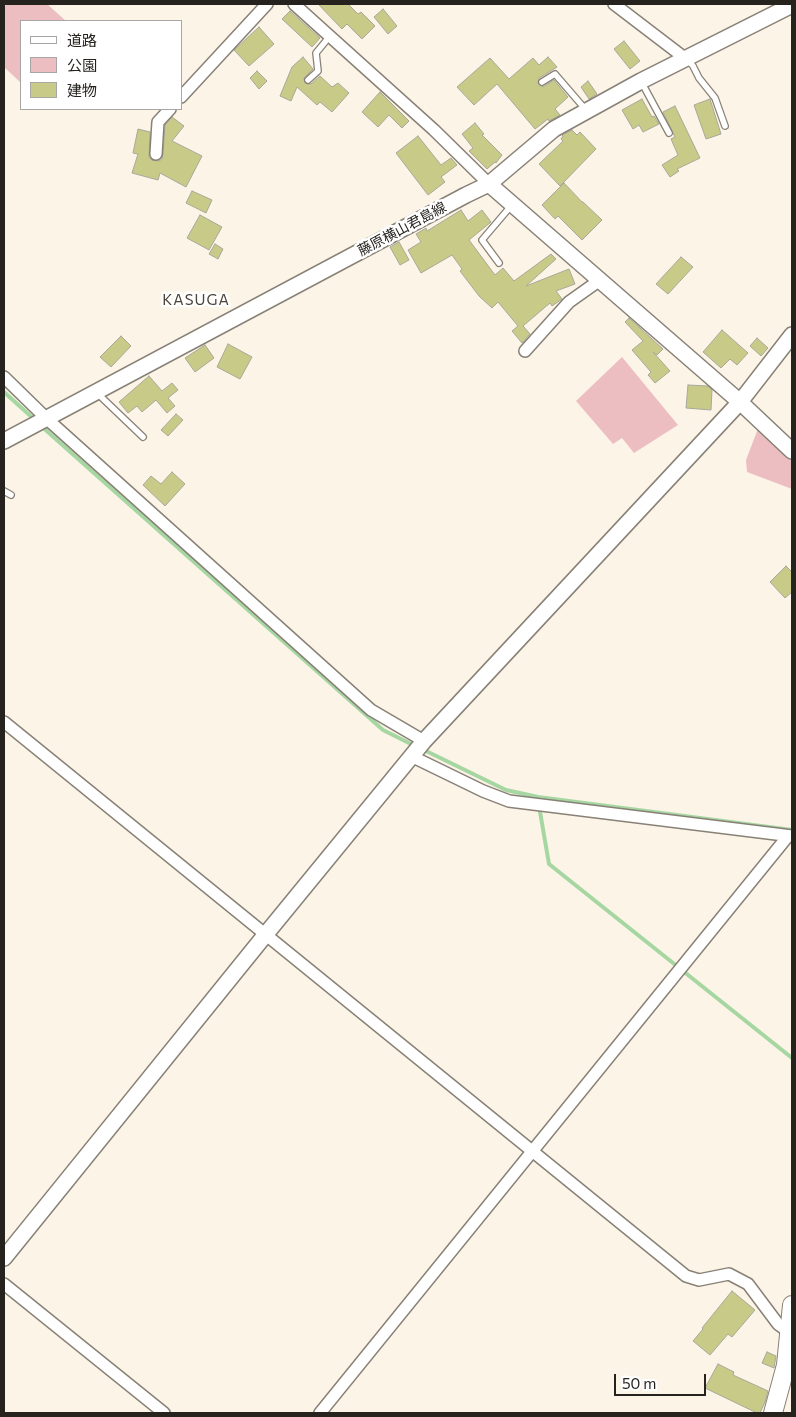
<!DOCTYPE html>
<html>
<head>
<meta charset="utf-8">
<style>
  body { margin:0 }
  #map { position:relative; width:796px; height:1417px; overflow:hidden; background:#fcf4e7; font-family:Commissioner,"Noto Sans JP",sans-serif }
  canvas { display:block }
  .frame { position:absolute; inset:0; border:5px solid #26231f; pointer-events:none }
  .legend { position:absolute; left:20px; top:20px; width:162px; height:90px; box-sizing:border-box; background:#fff; border:1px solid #a8a7a5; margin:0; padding:6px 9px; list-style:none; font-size:15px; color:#26231f }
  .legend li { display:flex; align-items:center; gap:10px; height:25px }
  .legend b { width:25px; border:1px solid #a8a7a5 }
  .scale { position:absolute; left:614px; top:1374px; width:92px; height:22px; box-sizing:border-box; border:2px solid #26231f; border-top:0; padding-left:6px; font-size:15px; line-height:18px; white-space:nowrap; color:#26231f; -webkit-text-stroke:4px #fff; paint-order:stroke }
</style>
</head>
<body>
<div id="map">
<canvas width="796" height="1417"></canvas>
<div class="frame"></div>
<ul class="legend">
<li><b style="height:6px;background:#fff"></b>道路</li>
<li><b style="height:14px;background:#edbec1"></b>公園</li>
<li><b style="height:14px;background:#c8cb87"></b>建物</li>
</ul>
<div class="scale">50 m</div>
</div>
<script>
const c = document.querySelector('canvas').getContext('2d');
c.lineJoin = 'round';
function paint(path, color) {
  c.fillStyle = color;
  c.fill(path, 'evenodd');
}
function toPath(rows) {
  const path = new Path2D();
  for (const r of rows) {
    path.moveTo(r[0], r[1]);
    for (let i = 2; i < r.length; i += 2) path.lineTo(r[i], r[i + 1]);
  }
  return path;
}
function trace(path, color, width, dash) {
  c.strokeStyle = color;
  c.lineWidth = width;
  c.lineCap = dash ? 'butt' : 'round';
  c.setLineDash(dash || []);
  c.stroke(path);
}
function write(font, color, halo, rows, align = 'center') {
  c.font = font + ' Commissioner,"Noto Sans JP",sans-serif';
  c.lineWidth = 5;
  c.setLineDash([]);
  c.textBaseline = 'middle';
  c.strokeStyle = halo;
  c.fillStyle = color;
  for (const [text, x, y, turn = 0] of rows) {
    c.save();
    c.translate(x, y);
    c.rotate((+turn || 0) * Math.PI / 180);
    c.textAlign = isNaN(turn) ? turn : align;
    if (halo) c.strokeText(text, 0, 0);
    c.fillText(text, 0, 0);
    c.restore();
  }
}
paint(toPath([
  [7,4,47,4,66,21,21,21,21,83,4,67,4,7],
  [622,357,678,425,634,453,622,438,613,444,576,401],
  [759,426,792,460,792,489,747,472,746,460]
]), '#edbec1');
trace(toPath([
  [4,392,35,420],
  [40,425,383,730,415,746],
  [422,749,506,790,538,797,792,830],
  [539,806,549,864,792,1058]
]), '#a6d7a2', 4);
const building = toPath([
  [318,4,348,4,358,14,361,12,375,26,362,39,347,24,342,29,318,4],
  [383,9,397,26,388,34,374,17,383,9],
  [290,11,320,38,312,47,282,19,290,11],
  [259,27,274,44,249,66,234,50,259,27],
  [624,41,640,61,630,69,614,49,624,41],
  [303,57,313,69,304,78,305,83,311,84,320,76,332,87,338,83,349,93,332,112,320,102,317,105,297,87,291,101,280,96,292,67,303,57],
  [548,57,557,67,539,78,538,84,543,87,554,80,568,97,555,109,560,115,549,121,548,119,535,129,497,84,474,105,457,87,490,58,509,79,533,58,539,65,548,57],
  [257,71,267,81,259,89,250,78,257,71],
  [588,81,597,94,589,99,581,87,588,81],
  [380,92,409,121,402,128,389,115,378,127,362,112,380,92],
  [642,99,652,117,654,116,659,124,643,132,639,125,633,129,622,110,642,99],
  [710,99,721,134,706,139,694,105,710,99],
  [675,106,700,158,677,169,679,171,670,177,662,165,678,155,671,139,675,137,663,112,675,106],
  [172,117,184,126,172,141,202,156,186,187,160,173,158,180,132,173,138,154,133,153,138,129,150,132,149,157,152,160,159,161,162,159,163,154,165,125,172,117],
  [475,123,484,134,482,135,502,155,496,163,495,162,487,169,469,151,473,148,462,134,475,123],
  [572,130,577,135,580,132,596,149,560,186,539,164,563,141,561,139,563,136,562,135,572,130],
  [418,136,441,165,451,158,457,165,441,177,445,182,428,195,396,153,418,136],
  [564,183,582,202,583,202,602,220,582,240,558,216,555,219,542,205,564,183],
  [192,191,212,200,206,213,186,203,192,191],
  [461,210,468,221,482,210,491,222,469,240,495,275,503,268,514,281,551,254,556,259,526,286,569,269,575,284,556,291,562,299,552,306,550,303,523,326,530,334,522,343,512,331,518,326,498,302,492,308,479,296,460,271,462,269,452,255,421,273,408,250,421,242,416,234,426,228,427,231,461,210],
  [200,215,222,227,209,250,187,238,200,215],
  [399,242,409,260,400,265,390,247,399,242],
  [215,244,223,249,218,259,209,254,215,244],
  [681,257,693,267,668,294,656,284,681,257],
  [629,318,663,349,657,355,653,352,670,371,655,383,648,375,651,372,632,350,643,341,625,322,629,318],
  [722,330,748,353,737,365,730,359,721,368,703,352,722,330],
  [121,336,131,346,111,367,100,357,121,336],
  [757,338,768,348,761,356,750,346,757,338],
  [228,344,252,357,240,379,217,367,228,344],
  [205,345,214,358,195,372,185,358,205,345],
  [149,376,162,391,172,383,178,390,168,398,175,406,167,413,156,400,142,412,137,406,128,413,119,402,149,376],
  [688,385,708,386,712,390,711,410,686,408,688,385],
  [176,414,183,420,168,436,161,430,176,414],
  [172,472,185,484,165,506,143,485,151,476,161,484,172,472],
  [786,566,792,572,792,592,785,598,770,582,786,566],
  [732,1291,755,1310,732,1337,728,1334,710,1355,693,1341,703,1329,702,1328,732,1291],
  [767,1352,776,1356,774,1368,762,1363,767,1352],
  [718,1364,734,1372,733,1375,768,1391,765,1402,760,1413,757,1413,705,1388,718,1364]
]);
paint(building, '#c8cb87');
trace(building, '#a7a89b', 1);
const lane = toPath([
  [688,60,693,66,699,78,715,98,725,126],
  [308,80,318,71,316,53,330,36],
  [542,82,555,74,586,110],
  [642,83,669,133],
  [499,263,482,240,511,206],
  [97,393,143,437],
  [4,491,11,495]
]);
const street = toPath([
  [294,4,434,130,489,184],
  [614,4,686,59],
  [181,97,267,4],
  [156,154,158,122,170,109],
  [525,351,569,302,600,280],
  [4,377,46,418,371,710,424,741],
  [4,722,686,1276,699,1280,729,1274,748,1284,778,1324,789,1332],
  [411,756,483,791,509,801,792,836],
  [4,1284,164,1413],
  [320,1413,788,836]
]);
const secondary = toPath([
  [489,184,740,402,792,451],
  [4,441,466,195,489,184,554,129,641,81,792,5],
  [4,1258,266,934,424,741,740,402,792,335]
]);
const primary = toPath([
  [773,1413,786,1365,792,1305]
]);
trace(lane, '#888176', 8);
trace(street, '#888176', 14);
trace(secondary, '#888176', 18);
trace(primary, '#888176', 20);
trace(lane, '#fff', 5.5);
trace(street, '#fff', 11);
trace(secondary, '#fff', 15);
trace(primary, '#fff', 18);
write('14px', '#26231f', '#fff', [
  ["藤原横山君島線",402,229,-28]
]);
c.letterSpacing = '1px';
write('15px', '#4b453b', '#fff', [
  ["KASUGA",196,300]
]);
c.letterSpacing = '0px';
</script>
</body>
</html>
